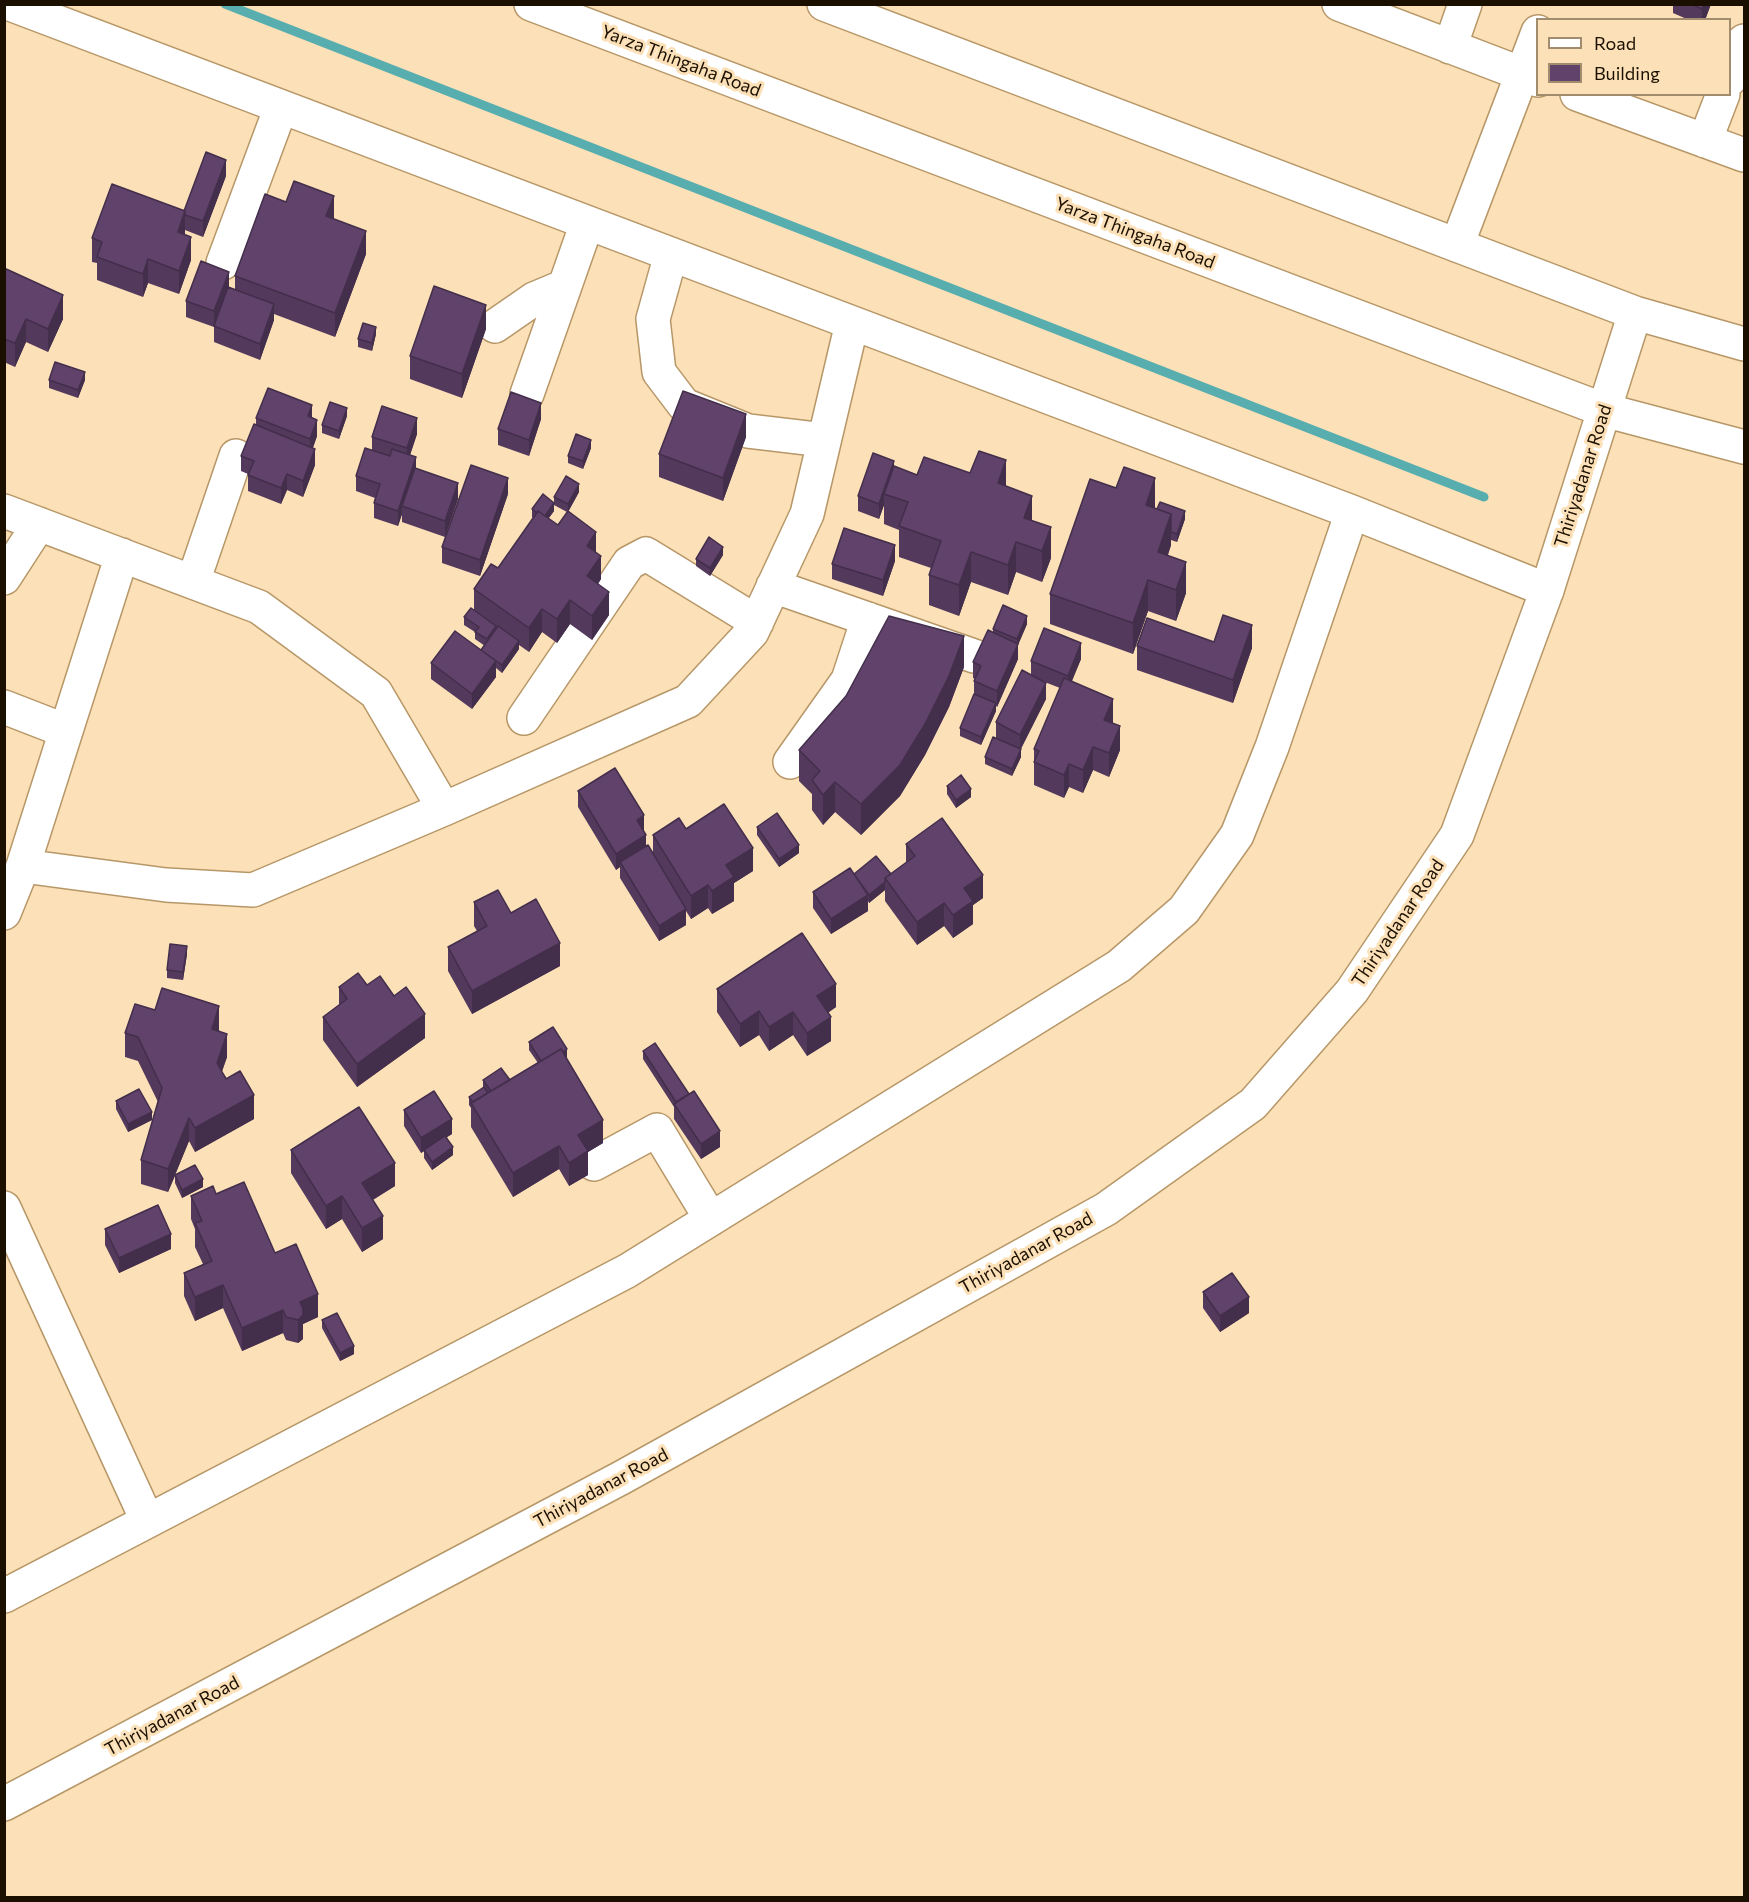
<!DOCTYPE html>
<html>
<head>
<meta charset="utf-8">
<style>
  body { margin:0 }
  #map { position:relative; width:1749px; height:1902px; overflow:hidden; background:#fbe0b8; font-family:Commissioner,sans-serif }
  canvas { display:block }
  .frame { position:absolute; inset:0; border:6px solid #1b0f00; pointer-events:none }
  .legend { position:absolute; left:1536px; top:18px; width:195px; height:78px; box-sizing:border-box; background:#fbe0b8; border:2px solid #a18c6e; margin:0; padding:8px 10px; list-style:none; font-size:18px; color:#1b0f00 }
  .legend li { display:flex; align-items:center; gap:12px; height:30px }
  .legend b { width:30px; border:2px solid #a18c6e }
</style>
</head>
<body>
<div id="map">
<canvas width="1749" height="1902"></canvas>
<div class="frame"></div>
<ul class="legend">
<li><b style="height:8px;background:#fff"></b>Road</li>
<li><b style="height:16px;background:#60426b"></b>Building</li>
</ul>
</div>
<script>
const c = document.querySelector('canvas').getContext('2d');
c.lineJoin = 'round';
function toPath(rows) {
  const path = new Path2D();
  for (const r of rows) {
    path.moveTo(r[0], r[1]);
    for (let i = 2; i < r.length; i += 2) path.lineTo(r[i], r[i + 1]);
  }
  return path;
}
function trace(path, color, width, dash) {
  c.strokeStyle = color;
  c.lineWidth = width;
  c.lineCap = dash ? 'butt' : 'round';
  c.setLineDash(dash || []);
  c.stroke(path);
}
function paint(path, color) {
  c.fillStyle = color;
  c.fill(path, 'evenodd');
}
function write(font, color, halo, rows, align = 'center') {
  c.font = font + ' Commissioner,sans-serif';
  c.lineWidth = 6;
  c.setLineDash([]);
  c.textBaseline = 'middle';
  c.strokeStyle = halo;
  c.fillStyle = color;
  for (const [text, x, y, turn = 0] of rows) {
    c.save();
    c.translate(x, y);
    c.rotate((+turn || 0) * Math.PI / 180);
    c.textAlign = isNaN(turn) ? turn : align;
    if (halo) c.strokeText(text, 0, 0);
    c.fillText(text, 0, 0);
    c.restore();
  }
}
trace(toPath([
  [225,4,1484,497]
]), '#58aeaf', 9);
const minor = toPath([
  [10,4,1352,512,1547,590],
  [1339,4,1538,80],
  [1450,47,1465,4],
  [1730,79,1744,41],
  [1577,94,1744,155],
  [1705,141,1723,94],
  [1457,245,1538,32],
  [223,263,281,107],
  [668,265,653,319,659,372,684,405,748,431,824,440],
  [495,326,534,299,565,286],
  [527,394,587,223],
  [4,511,259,607,376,693,444,809],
  [4,578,39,524],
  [193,582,236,456],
  [773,586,974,656],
  [4,707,66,731],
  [524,718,629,563,646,554,757,622],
  [790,762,848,680,868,619],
  [23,866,166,885,253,890,444,809,688,701,752,632,807,514,852,323],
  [4,913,23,866,122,555],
  [594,1164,657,1130,711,1219],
  [4,1208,147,1520],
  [4,1596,627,1271,1119,966,1184,910,1237,835,1272,747,1352,512]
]);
const major = toPath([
  [531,4,1604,410,1744,447],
  [824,4,1635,313,1744,344],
  [4,1804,621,1478,1106,1209,1253,1104,1352,991,1457,835,1547,590,1635,313]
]);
trace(minor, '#b79767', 36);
trace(major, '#b79767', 36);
trace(minor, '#fff', 33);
trace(major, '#fff', 33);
paint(toPath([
  [1673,4,1711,4,1705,20,1689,20,1673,13],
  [226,176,203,237,185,230,185,235,191,260,179,294,148,283,143,297,97,280,97,263,92,262,92,238,184,211],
  [334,219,366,254,335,337,274,314,274,320,260,360,214,342,214,327,186,317,186,301,229,287,235,290,235,276],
  [4,268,63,319,48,352,26,342,15,367,4,362],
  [486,329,462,398,410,379,410,356],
  [376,334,372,351,358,347,358,339],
  [49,380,85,380,78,398,49,388],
  [347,416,339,439,322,433,322,425],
  [256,418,312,418,317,436,313,448,315,465,303,497,287,490,281,504,248,491,248,474,241,471,241,456,256,425],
  [541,419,529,456,498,445,498,429],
  [417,434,410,455,416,469,458,499,445,537,402,522,402,514,398,526,374,518,374,503,375,498,356,491,356,476,372,450,372,437],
  [746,437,723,501,659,477,659,454],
  [591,448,583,469,568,463,568,456],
  [894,466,917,475,1006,486,1032,521,1051,558,1042,582,1016,572,1008,595,971,582,959,616,929,605,929,575,931,568,899,557,899,530,884,524,884,505,879,519,858,511,858,496],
  [579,492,568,512,596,552,601,579,598,584,609,615,592,640,570,624,557,643,542,632,529,652,519,645,519,649,502,673,496,668,496,677,472,709,431,679,431,663,481,651,485,646,475,639,475,632,464,625,464,617,474,609,474,589,498,568,533,518,532,517,532,509,554,511,548,519,558,525,567,512,554,505,554,497],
  [508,494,480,576,442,563,442,547],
  [1155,508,1185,519,1177,542,1171,540,1171,545,1168,555,1186,593,1176,621,1148,611,1133,654,1050,624,1050,594],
  [723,555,710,576,696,566,696,559],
  [895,561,883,596,832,579,832,564],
  [1027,624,1018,645,1018,659,997,707,996,706,996,711,981,745,960,736,960,728,974,694,974,681,975,679,973,678,973,662,993,632,993,629],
  [1214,642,1252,648,1233,703,1137,670,1137,646],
  [1081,659,1071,682,1113,723,1120,750,1109,777,1093,770,1083,793,1069,787,1064,798,1034,785,1034,749,1060,688,1042,681,1046,699,1021,749,1021,757,1012,776,985,764,985,757,996,738,996,722,1031,675,1031,661],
  [964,667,949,707,925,755,900,796,861,835,835,812,823,825,812,810,812,794,799,781,799,750],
  [947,786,971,797,956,808,947,794],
  [578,791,644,831,646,846,653,853,653,835,686,829,753,871,734,883,734,901,712,914,708,908,691,919,686,911,686,925,659,941,620,878,620,867,616,870,578,807],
  [757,827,799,853,779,867,757,835],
  [906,844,983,898,973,905,973,924,953,938,944,926,917,945,885,901,885,890,869,903,868,901,868,911,831,934,813,908,813,892,891,874,906,863],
  [474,902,511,913,560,966,472,1014,448,971,448,947,477,931,474,926],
  [187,954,183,980,167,978,167,970],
  [367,985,425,1038,357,1087,323,1040,323,1017,339,1005,339,987],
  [717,989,836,1007,828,1013,831,1041,807,1056,793,1035,769,1051,759,1035,740,1047,717,1012],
  [219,1030,227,1057,222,1071,254,1119,195,1152,189,1141,175,1175,203,1187,182,1198,175,1183,175,1176,168,1192,141,1184,141,1160,158,1102,138,1061,125,1057,125,1033],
  [529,1042,567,1057,566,1058,603,1143,588,1152,588,1175,569,1186,559,1169,513,1197,471,1127,471,1108,469,1105,469,1097,483,1088,483,1080,510,1080,538,1063,529,1050],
  [643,1051,689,1094,720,1147,701,1159,674,1119,674,1107,643,1059],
  [116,1101,152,1120,128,1132,116,1109],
  [404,1110,452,1134,447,1137,453,1155,432,1170,424,1158,424,1151,421,1153,404,1126],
  [291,1150,395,1186,373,1200,383,1239,362,1252,342,1219,326,1229,291,1173],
  [216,1194,275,1253,318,1317,303,1324,303,1339,298,1343,286,1340,283,1333,242,1351,223,1308,195,1321,184,1296,184,1273,203,1264,195,1247,195,1229,191,1219,191,1196],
  [105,1229,171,1249,119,1273,105,1245],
  [1203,1292,1249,1313,1220,1332,1203,1308],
  [322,1320,354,1354,340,1361,322,1328]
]), '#53395c');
paint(toPath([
  [1704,4,1711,4,1705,20,1702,20,1702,9],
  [226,160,226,176,203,237,203,221],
  [334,196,334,219,326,216],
  [185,211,185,234,178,232],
  [366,231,366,254,335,337,335,313],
  [191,237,191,260,179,294,179,271],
  [148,259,148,283,143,297,143,274],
  [229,272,229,287,214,327,214,311],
  [63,295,63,319,48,352,48,329],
  [274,304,274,320,260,360,260,344],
  [486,305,486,329,462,398,462,374],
  [26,319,26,342,15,367,15,343],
  [376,327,376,334,372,351,372,343],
  [85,372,85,380,78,398,78,390],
  [541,403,541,419,529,456,529,440],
  [312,405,312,421,308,416],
  [347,408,347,416,339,439,339,431],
  [746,414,746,437,723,501,723,478],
  [417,418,417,434,407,464,407,448],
  [317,420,317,436,310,455,310,439],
  [591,440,591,448,583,469,583,461],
  [315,449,315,465,303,497,303,481],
  [416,457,416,472,402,506,402,514,398,526,398,511],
  [1006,460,1006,491,998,483],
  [894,461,894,477,884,494,884,505,879,519,879,504],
  [287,474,287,490,281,504,281,488],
  [508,478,508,494,480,576,480,560],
  [1155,478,1155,509,1146,505],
  [458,483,458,499,445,537,445,521],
  [579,484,579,492,568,512,568,504],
  [1032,496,1032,526,1024,518],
  [554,503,554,511,543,526,543,518],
  [1185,511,1185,519,1177,542,1177,534],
  [1171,514,1171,545,1158,583,1158,552],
  [1051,527,1051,558,1042,582,1042,551],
  [596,532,596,555,587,546],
  [1016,542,1016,572,1008,595,1008,565],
  [895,545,895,561,883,596,883,580],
  [723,547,723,555,710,576,710,568],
  [971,552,971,582,959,616,959,585],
  [601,556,601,579,587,600,587,576],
  [1186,562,1186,593,1176,621,1176,590],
  [1148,580,1148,611,1133,654,1133,623],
  [609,592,609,615,592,640,592,616],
  [570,600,570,624,557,643,557,619],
  [542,609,542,632,529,652,529,628],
  [1027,616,1027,624,1018,645,1018,659,997,707,997,691,1017,646,1017,639],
  [1252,625,1252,648,1233,703,1233,680],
  [964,636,964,667,949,707,925,755,900,796,861,835,861,804],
  [519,641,519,649,502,673,502,665],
  [1081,643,1081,659,1068,691,1068,676],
  [496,661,496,677,472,709,472,694],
  [1046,683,1046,699,1020,750,1020,735],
  [1113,699,1113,723,1104,743,1104,720],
  [996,703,996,711,981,745,981,737],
  [1120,726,1120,750,1109,777,1109,753],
  [1093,747,1093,770,1083,793,1083,770],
  [1021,749,1021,757,1012,776,1012,769],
  [1069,764,1069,787,1064,798,1064,775],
  [835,782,835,812,823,825,823,795],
  [971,789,971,797,956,808,956,800],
  [644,815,644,831,637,835,637,820],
  [646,835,646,851,620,862,620,867,616,870,616,854],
  [799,845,799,853,779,867,779,859],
  [753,848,753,871,734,883,734,901,712,914,712,891,726,865],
  [983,875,983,898,973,905,973,924,953,938,953,915,964,888],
  [885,882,885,890,869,903,869,895],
  [708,885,708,908,691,919,691,896],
  [868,895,868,911,831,934,831,919],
  [944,903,944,926,917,945,917,922],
  [686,909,686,925,659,941,659,926],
  [560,943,560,966,472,1014,472,991],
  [187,946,187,954,183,980,183,972],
  [836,984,836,1007,817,1019,817,996],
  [219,1006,219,1030,212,1052,212,1029],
  [759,1011,759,1035,740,1047,740,1024],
  [793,1012,793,1035,769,1051,769,1027],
  [425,1014,425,1038,357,1087,357,1064],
  [831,1017,831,1041,807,1056,807,1033],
  [227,1034,227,1057,217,1086,217,1063],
  [567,1049,567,1057,543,1072,543,1064],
  [254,1095,254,1119,195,1152,195,1128],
  [152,1112,152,1120,128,1132,128,1124],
  [189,1118,189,1141,168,1192,168,1169],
  [452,1119,452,1134,421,1153,421,1138],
  [603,1120,603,1143,588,1152,588,1175,569,1186,569,1163,578,1135],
  [720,1131,720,1147,701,1159,701,1144],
  [559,1146,559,1169,513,1197,513,1173],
  [453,1147,453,1155,432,1170,432,1162],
  [395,1163,395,1186,362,1206,362,1183],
  [203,1179,203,1187,182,1198,182,1190],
  [342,1196,342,1219,326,1229,326,1206],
  [383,1216,383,1239,362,1252,362,1228],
  [171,1234,171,1249,119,1273,119,1258],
  [223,1285,223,1308,195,1321,195,1297],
  [318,1294,318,1317,303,1324,303,1339,298,1343,298,1320,300,1302],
  [1249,1297,1249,1313,1220,1332,1220,1316],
  [283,1310,283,1333,242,1351,242,1328],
  [354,1346,354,1354,340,1361,340,1353]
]), '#432e4b');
const building = toPath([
  [1691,4,1704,4,1702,9,1691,4],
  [206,152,226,160,203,221,185,215,185,211,184,211,206,152],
  [294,181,334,196,326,216,366,231,335,313,235,276,265,194,286,202,294,181],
  [112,184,185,211,178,232,191,237,179,271,148,259,143,274,97,257,102,242,92,238,112,184],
  [201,261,229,272,214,311,186,301,201,261],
  [4,268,63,295,48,329,26,319,15,343,4,339,4,268],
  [434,286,486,305,462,374,410,356,434,286],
  [228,287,274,304,260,344,214,326,228,287],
  [363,323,376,327,372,343,358,339,363,323],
  [55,362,85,372,78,390,49,380,55,362],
  [268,388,312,405,308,416,317,420,310,439,256,418,268,388],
  [683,391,746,414,723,478,659,454,683,391],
  [511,392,541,403,529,440,498,429,511,392],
  [330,402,347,408,339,431,322,425,330,402],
  [382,406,417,418,407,448,372,437,382,406],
  [254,424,315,449,303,481,287,474,281,488,248,475,254,461,241,456,254,424],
  [576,434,591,440,583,461,568,456,576,434],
  [365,448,390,456,392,449,416,457,398,511,374,503,380,484,356,476,365,448],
  [979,451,1006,460,998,483,1032,496,1024,518,1051,527,1042,551,1016,542,1008,565,971,552,959,585,929,575,941,541,899,526,908,502,884,494,894,466,917,475,924,457,970,473,979,451],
  [873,453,894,461,879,504,858,496,873,453],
  [471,465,508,478,480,560,442,547,471,465],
  [1124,467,1155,478,1146,505,1171,514,1158,552,1186,562,1176,590,1148,580,1133,623,1050,594,1090,479,1116,488,1124,467],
  [415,468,458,483,445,521,402,506,415,468],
  [566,476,579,484,568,504,554,497,566,476],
  [543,494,554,503,545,516,538,511,537,513,532,509,543,494],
  [1160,502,1185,511,1177,534,1171,532,1171,514,1157,509,1160,502],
  [538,511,558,525,568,511,596,532,587,546,601,556,587,576,609,592,592,616,570,600,557,619,542,609,529,628,474,589,491,564,498,568,538,511],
  [844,528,895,545,883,580,832,564,844,528],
  [709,537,723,547,710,568,696,559,709,537],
  [1003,605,1027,616,1017,639,993,629,1003,605],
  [471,608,496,626,487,639,475,632,479,627,464,617,471,608],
  [1223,615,1252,625,1233,680,1137,646,1147,618,1214,642,1223,615],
  [889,616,964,636,949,676,925,724,900,765,861,804,835,782,823,795,812,780,820,771,799,750,846,696,889,616],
  [498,626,519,641,502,665,481,650,498,626],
  [1044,628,1081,643,1068,676,1031,661,1044,628],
  [988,630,1018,644,997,691,974,681,981,666,973,662,988,630],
  [455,631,496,661,472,694,431,663,455,631],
  [1022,670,1046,683,1020,735,996,722,1022,670],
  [1064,678,1113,699,1104,720,1120,726,1109,753,1093,747,1083,770,1069,764,1064,775,1034,762,1039,751,1034,749,1064,678],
  [974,694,996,703,981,737,960,728,974,694],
  [993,737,1021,749,1012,769,985,757,993,737],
  [615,768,644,815,637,820,646,835,616,854,578,791,615,768],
  [961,775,971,789,956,800,947,786,961,775],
  [724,804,753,848,726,865,734,877,712,891,708,885,691,896,653,835,679,818,686,829,724,804],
  [777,813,799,845,779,859,757,827,777,813],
  [942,818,983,875,964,888,973,901,953,915,944,903,917,922,885,878,915,856,906,844,942,818],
  [648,845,686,909,659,926,620,862,648,845],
  [876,856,891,874,885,878,885,882,869,895,854,874,876,856],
  [850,868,868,895,831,919,813,892,850,868],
  [498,890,511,913,536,899,560,943,472,991,448,947,487,926,474,902,498,890],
  [802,933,836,984,817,996,831,1017,807,1033,793,1012,769,1027,759,1011,740,1024,717,989,802,933],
  [170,944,187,946,183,972,167,970,170,944],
  [358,973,367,985,380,976,394,996,406,987,425,1014,357,1064,323,1017,347,999,339,987,358,973],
  [162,988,219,1006,212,1029,227,1034,217,1063,226,1079,240,1071,254,1095,195,1128,189,1118,168,1169,141,1160,162,1088,138,1037,125,1033,135,1004,155,1010,162,988],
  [553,1027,567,1049,563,1052,561,1049,541,1061,529,1042,553,1027],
  [655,1043,689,1094,676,1102,643,1051,655,1043],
  [561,1049,603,1120,578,1135,588,1151,569,1163,559,1146,513,1173,471,1103,561,1049],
  [501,1068,510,1080,491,1091,483,1080,501,1068],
  [484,1087,488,1093,473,1102,469,1097,484,1087],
  [139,1089,152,1112,128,1124,116,1101,139,1089],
  [434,1091,452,1119,421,1138,404,1110,434,1091],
  [694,1091,720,1131,701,1144,674,1104,694,1091],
  [359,1107,395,1163,362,1183,383,1216,362,1228,342,1196,326,1206,291,1150,359,1107],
  [445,1136,453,1147,432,1162,424,1150,445,1136],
  [195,1165,203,1179,182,1190,175,1175,195,1165],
  [244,1182,275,1253,296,1244,318,1294,300,1302,303,1309,303,1315,298,1320,286,1317,283,1310,242,1328,223,1285,195,1297,184,1273,212,1261,195,1223,202,1221,191,1196,213,1186,216,1194,244,1182],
  [158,1205,171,1234,119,1258,105,1229,158,1205],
  [1232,1273,1249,1297,1220,1316,1203,1292,1232,1273],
  [337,1313,354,1346,340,1353,322,1320,337,1313]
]);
paint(building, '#60426b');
trace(building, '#432e4b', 1.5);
write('18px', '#1b0f00', '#fbe0b8', [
  ["Yarza Thingaha Road",681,61,21],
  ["Yarza Thingaha Road",1135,233,21],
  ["Thiriyadanar Road",1583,476,-72],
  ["Thiriyadanar Road",1398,923,-56],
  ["Thiriyadanar Road",1026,1253,-29],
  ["Thiriyadanar Road",601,1488,-28],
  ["Thiriyadanar Road",172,1716,-28]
]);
</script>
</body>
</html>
